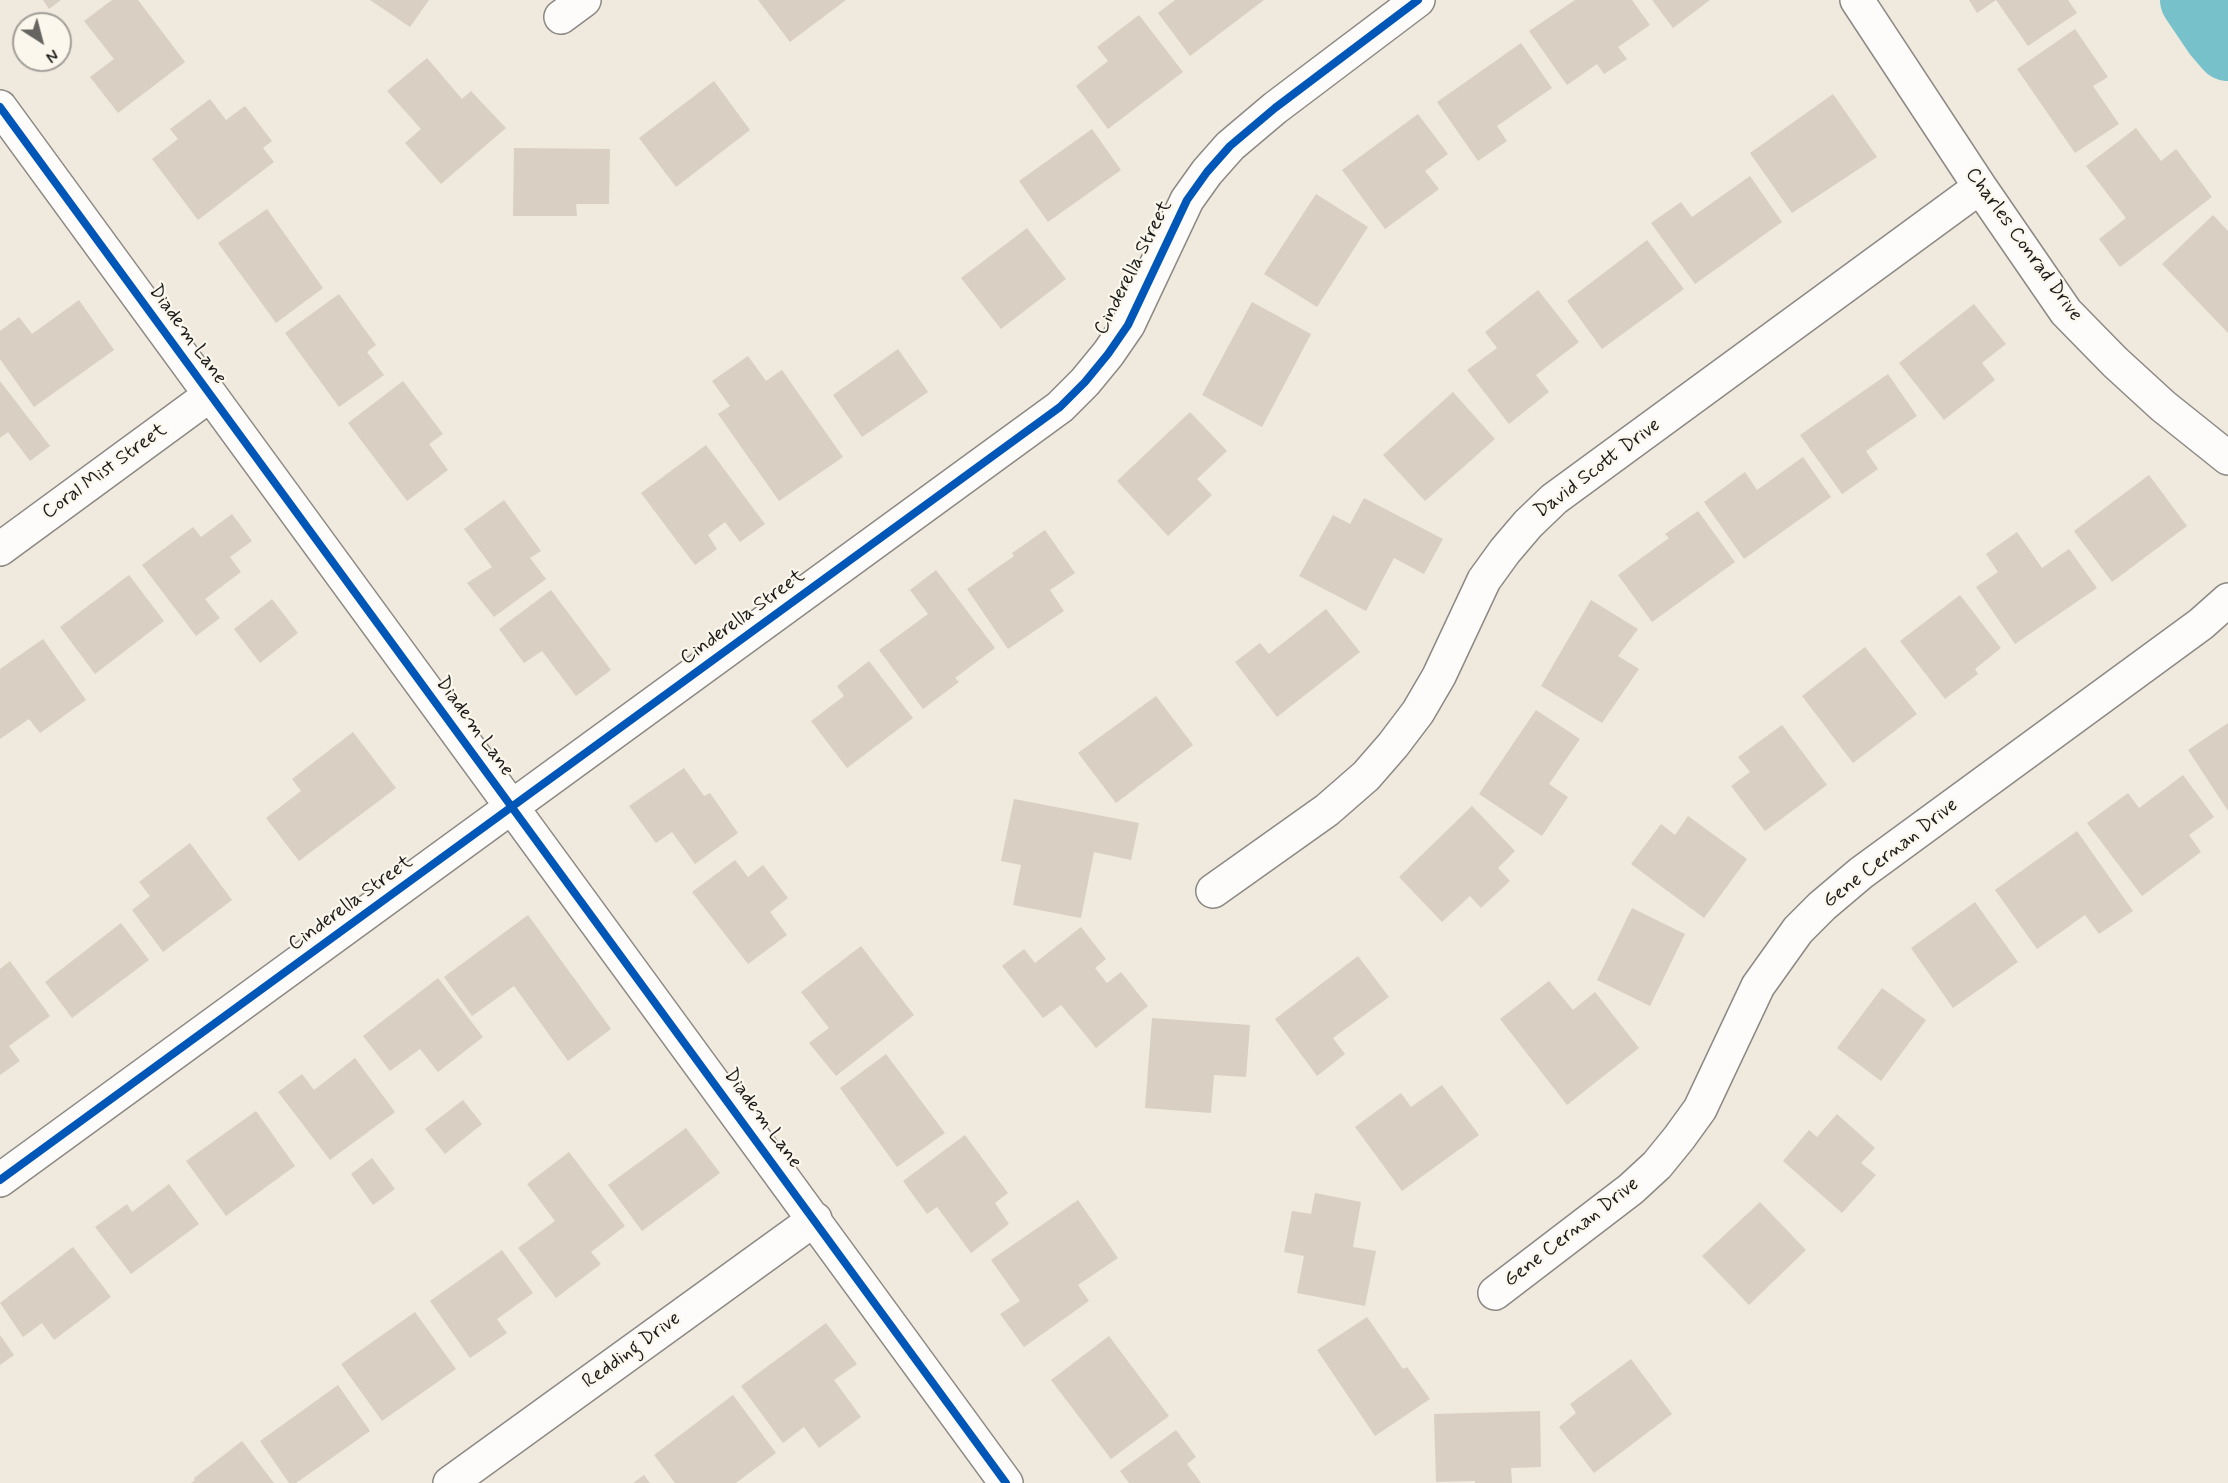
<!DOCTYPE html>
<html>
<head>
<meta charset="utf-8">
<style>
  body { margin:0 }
  #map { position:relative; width:2228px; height:1483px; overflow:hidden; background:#f0e9de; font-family:Mynerve,sans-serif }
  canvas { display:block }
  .north { position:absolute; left:12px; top:12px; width:60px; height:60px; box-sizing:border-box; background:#fbf7ec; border:2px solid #a29f99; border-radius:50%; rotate:144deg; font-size:16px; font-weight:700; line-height:24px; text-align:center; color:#1c1c1c }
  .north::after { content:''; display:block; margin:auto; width:21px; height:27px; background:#666460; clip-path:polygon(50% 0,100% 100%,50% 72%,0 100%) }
</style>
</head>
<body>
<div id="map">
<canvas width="2228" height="1483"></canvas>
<div class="north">N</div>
</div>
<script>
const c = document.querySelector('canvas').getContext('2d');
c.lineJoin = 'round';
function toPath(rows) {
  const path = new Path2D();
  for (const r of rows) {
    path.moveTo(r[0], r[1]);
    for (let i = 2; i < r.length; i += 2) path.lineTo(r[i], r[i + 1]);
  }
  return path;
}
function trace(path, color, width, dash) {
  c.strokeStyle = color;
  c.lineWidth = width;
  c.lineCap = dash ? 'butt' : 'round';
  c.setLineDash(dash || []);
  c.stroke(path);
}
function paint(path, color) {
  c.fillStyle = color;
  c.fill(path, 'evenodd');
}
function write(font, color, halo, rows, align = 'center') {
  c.font = font + ' Mynerve,sans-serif';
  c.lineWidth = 4.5;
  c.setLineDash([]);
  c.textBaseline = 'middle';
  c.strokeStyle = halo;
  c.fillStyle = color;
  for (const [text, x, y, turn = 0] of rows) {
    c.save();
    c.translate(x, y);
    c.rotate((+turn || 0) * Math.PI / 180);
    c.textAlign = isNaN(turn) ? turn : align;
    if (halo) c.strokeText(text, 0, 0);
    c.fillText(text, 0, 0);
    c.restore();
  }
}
trace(toPath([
  [2193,0,2216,34,2228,48]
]), '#77c1ca', 66);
paint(toPath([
  [43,0,61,0,49,9],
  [112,0,138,0,185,62,118,113,90,77,114,59,84,21],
  [370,0,429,0,410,27],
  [758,0,846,0,790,42],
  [1175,0,1264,0,1190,56,1158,13],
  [1575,0,1632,0,1650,25,1618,47,1627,59,1604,74,1597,64,1567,85,1529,31],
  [1652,0,1710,0,1673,28],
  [1969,0,1996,0,1977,13],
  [1996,0,2068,0,2077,13,2028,46],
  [1139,15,1183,72,1108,129,1076,86,1108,61,1097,47],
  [2075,29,2108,77,2093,86,2119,124,2075,153,2017,69],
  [1521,43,1552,88,1497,126,1507,141,1478,161,1437,102],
  [427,58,462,99,471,91,506,128,441,184,405,143,421,129,387,91],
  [714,81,750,130,676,187,639,138],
  [1833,94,1877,157,1792,213,1750,153],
  [210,99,226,120,245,106,272,141,263,148,274,162,198,220,152,159,178,139,170,129],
  [1418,114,1448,154,1425,171,1439,189,1385,229,1342,170],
  [2136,128,2161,161,2176,149,2212,197,2120,267,2099,239,2126,218,2086,166],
  [1092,129,1121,170,1048,222,1019,181],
  [514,148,610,149,609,204,576,204,577,216,513,216],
  [1750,176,1782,222,1695,284,1651,223,1681,202,1692,217],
  [1316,194,1368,227,1317,307,1264,274],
  [267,209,323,288,276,323,218,243],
  [2213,215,2228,231,2228,333,2162,264],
  [1027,228,1066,279,1001,329,961,278],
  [1647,240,1684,289,1602,349,1567,301],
  [1538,290,1579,342,1536,375,1549,392,1509,424,1467,370,1497,348,1485,332],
  [339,294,376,345,367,352,384,375,339,407,285,333],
  [79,300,114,350,34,407,0,359,0,331,19,317,32,334],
  [1252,302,1311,334,1262,427,1202,395],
  [1974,304,2006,344,1982,363,1995,380,1944,420,1899,363],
  [898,349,928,392,862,437,833,395],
  [748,356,766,381,782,370,843,457,779,501,718,414,730,406,712,381],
  [1888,374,1917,416,1866,451,1878,469,1842,494,1800,435],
  [0,381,50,446,30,461,8,432,0,438],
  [403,381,443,434,429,444,448,470,407,501,348,423],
  [1453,392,1495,439,1425,501,1383,455],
  [1190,412,1227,451,1197,479,1212,495,1168,536,1117,481],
  [706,445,765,524,740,542,725,522,708,535,717,549,695,565,641,493],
  [1803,457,1831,497,1744,559,1704,502,1745,472,1757,490],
  [2149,475,2187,526,2112,582,2074,531],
  [1364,498,1443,539,1424,574,1394,558,1366,611,1299,576,1333,515,1350,524],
  [504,500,541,551,530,558,546,579,494,617,467,583,492,567,464,529],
  [1698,511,1735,562,1652,622,1618,575,1669,538,1665,534],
  [232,514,252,541,230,557,241,572,205,599,220,618,196,636,142,565,193,527,201,537],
  [1045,530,1075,573,1050,590,1064,611,1008,649,967,589,1014,556,1012,553],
  [2017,532,2042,568,2069,549,2097,588,2015,644,1976,587,1998,572,1986,554],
  [936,570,995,648,955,678,959,682,923,709,879,650,928,614,910,590],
  [129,575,164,621,95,674,60,627],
  [551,590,611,670,576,696,542,651,524,663,499,629],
  [1960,595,2001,648,1975,669,1978,674,1945,699,1900,641],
  [272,599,298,633,260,663,234,629],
  [1591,600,1638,629,1618,656,1639,669,1602,723,1541,686],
  [1326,609,1360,652,1277,717,1235,662,1260,643,1269,654],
  [43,639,86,700,40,733,29,719,0,739,0,669],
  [1865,647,1917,714,1853,763,1802,696],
  [869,661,913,718,847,768,811,721,844,696,837,686],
  [1156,696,1193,745,1116,803,1078,753],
  [1536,710,1580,739,1549,784,1568,797,1542,836,1479,794],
  [2228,723,2228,811,2188,750],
  [1782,725,1827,785,1765,831,1731,786,1750,772,1738,757],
  [353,732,396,788,299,861,266,818,301,791,292,779],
  [684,768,704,796,710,793,738,833,695,864,672,832,656,843,629,806],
  [2183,775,2214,817,2189,835,2201,852,2142,896,2087,823,2128,793,2139,808],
  [1014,799,1139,823,1131,860,1094,852,1081,918,1013,905,1021,865,1001,861],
  [1472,806,1515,851,1498,868,1510,881,1481,908,1470,896,1442,922,1399,877],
  [1688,816,1747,859,1704,918,1631,864,1661,824,1675,835],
  [2077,831,2133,911,2099,934,2085,915,2037,949,1995,890],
  [190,843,232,900,163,952,132,910,150,896,139,882],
  [735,860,748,877,763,865,788,898,770,912,787,935,748,964,692,892],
  [1975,902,2018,962,1953,1008,1911,948],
  [1632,908,1685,934,1650,1006,1597,980],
  [528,915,611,1029,568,1061,514,986,472,1016,444,977],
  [121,923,149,960,72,1018,45,982],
  [1081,927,1106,959,1095,968,1107,983,1121,972,1148,1006,1096,1048,1061,1005,1043,1018,1002,966,1024,949,1035,963],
  [861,946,914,1015,836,1076,809,1043,829,1028,801,992],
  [1358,956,1389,997,1333,1038,1345,1054,1317,1076,1275,1019],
  [10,961,50,1016,9,1046,20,1061,0,1075,0,969],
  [438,978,483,1037,438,1072,420,1049,390,1071,363,1036],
  [1549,981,1573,1010,1595,992,1639,1048,1567,1105,1500,1019],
  [1882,988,1926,1020,1881,1081,1837,1048],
  [1152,1018,1250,1025,1246,1077,1214,1075,1211,1113,1145,1108],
  [886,1054,945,1133,897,1167,840,1088],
  [355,1058,395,1112,330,1160,278,1092,302,1074,314,1090],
  [1442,1085,1479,1135,1402,1191,1355,1127,1401,1093,1411,1107],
  [463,1100,482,1124,445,1154,425,1129],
  [256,1111,295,1166,226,1216,186,1161],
  [1837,1114,1875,1148,1861,1163,1876,1175,1842,1213,1783,1161,1809,1130,1817,1137],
  [686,1128,720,1173,642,1231,608,1185],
  [965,1135,1008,1193,995,1203,1009,1224,971,1253,937,1207,927,1214,903,1181],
  [569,1152,625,1226,591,1252,601,1264,556,1298,518,1248,555,1221,527,1184],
  [372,1158,395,1189,373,1205,351,1174],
  [169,1184,199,1224,131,1274,95,1227,127,1204,132,1212],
  [1315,1193,1361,1202,1353,1247,1376,1251,1365,1306,1297,1293,1304,1256,1284,1252,1292,1211,1311,1214],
  [1078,1200,1118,1258,1078,1285,1089,1301,1024,1347,1000,1314,1020,1301,991,1260],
  [1760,1202,1806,1250,1749,1305,1702,1256],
  [73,1247,111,1297,54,1340,42,1323,23,1337,0,1303],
  [502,1250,533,1293,497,1319,507,1333,470,1358,430,1301],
  [415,1312,456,1369,382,1421,341,1364],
  [1367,1317,1403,1369,1407,1367,1430,1399,1375,1436,1317,1350],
  [826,1323,857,1364,834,1380,861,1417,819,1448,804,1427,783,1443,741,1386],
  [0,1335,14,1355,0,1365],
  [1109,1336,1169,1416,1111,1459,1051,1380],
  [1631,1359,1672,1414,1594,1473,1559,1427,1576,1413,1570,1404],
  [338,1385,370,1431,296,1483,289,1483,260,1441],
  [733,1395,776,1453,736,1483,675,1483,654,1455],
  [1540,1411,1541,1467,1511,1468,1512,1483,1475,1483,1475,1481,1436,1482,1434,1414],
  [1176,1430,1196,1457,1187,1464,1201,1483,1129,1483,1120,1471],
  [242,1441,274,1483,191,1483,195,1480,194,1478],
  [644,1475,650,1483,633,1483]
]), '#d9cfc3');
const minor = toPath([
  [1857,0,1980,187,2066,312,2115,362,2163,406,2228,458],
  [561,17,584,0],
  [0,107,1006,1483],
  [0,549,210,395],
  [1213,891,1327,810,1366,776,1393,745,1418,712,1439,676,1484,580,1505,551,1528,524,1554,499,1980,187],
  [0,1180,1060,407,1085,382,1108,354,1128,325,1187,200,1207,172,1230,146,1275,108,1418,0],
  [1495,1293,1631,1189,1657,1165,1679,1138,1700,1109,1758,986,1798,930,1822,906,1861,873,2201,624,2228,600],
  [450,1483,815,1219]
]);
trace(minor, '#8c8984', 36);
trace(minor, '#fdfcfa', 33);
trace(toPath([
  [0,107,1006,1483],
  [0,1180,1060,407,1085,382,1108,354,1128,325,1187,200,1207,172,1230,146,1275,108,1418,0]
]), '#0057b8', 8);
write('20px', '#1c1c1c', '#fbf7ec', [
  ["Charles Conrad Drive",2023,245,54],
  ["Cinderella Street",1134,268,-63],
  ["Diadem Lane",187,335,54],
  ["David Scott Drive",1598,469,-37],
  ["Coral Mist Street",105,472,-36],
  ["Cinderella Street",743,618,-36],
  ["Diadem Lane",474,727,54],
  ["Gene Cernan Drive",1891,854,-38],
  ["Cinderella Street",351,904,-36],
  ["Diadem Lane",762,1119,54],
  ["Gene Cernan Drive",1572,1233,-38],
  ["Redding Drive",632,1351,-36]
]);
</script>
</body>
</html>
